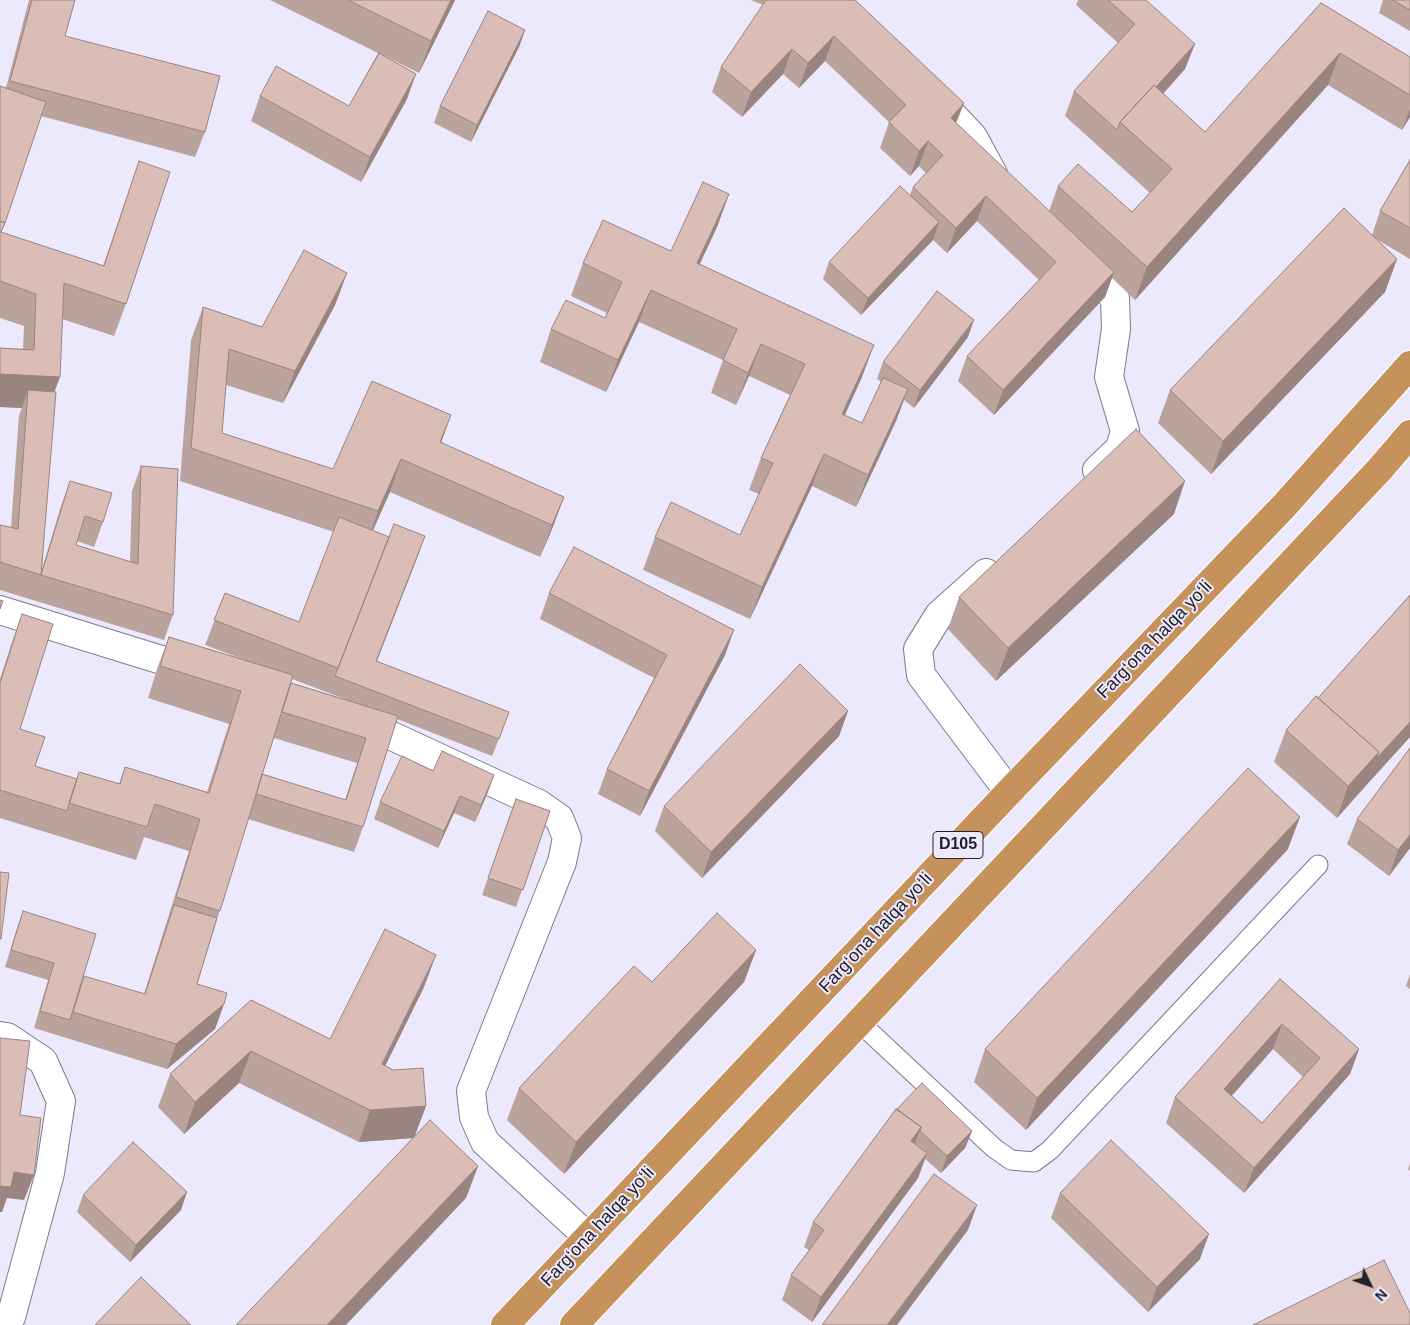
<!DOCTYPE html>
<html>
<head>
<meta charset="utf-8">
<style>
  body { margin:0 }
  #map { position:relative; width:1410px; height:1325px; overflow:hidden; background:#ece9fd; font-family:Helvetica,sans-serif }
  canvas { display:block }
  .north { position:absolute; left:1345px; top:1260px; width:50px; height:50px; -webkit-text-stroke:4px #ece9fd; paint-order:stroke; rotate:132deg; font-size:14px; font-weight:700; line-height:20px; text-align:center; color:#22212a }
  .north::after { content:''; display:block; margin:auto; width:18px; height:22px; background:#22212a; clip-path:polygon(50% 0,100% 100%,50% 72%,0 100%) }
</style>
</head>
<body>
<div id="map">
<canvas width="1410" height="1325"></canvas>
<div class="north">N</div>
</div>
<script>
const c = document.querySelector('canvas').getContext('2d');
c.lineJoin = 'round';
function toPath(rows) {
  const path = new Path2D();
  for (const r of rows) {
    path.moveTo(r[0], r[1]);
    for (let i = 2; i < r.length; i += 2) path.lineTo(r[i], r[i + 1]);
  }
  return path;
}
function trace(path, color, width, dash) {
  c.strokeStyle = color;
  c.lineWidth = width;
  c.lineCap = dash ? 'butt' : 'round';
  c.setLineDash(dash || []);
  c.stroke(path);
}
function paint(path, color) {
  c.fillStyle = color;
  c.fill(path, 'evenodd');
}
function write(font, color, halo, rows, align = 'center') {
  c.font = font + ' Helvetica,sans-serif';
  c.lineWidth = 4;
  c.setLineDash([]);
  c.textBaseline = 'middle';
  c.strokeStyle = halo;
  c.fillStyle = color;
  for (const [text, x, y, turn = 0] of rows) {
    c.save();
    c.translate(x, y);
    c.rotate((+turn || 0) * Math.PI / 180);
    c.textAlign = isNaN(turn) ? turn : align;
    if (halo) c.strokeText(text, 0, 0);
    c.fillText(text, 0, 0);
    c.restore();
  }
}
const service = toPath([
  [859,1022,994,1148,1011,1160,1034,1162,1050,1150,1318,865]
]);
const minor = toPath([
  [932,93,973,137,993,174],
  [1081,264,1115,298,1116,329,1109,377,1125,431,1120,448,1097,470],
  [986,573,939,615,918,649,921,675,1009,792],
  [0,610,197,671],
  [356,724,392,736,539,804,559,818,567,838,562,862,471,1091,474,1117,485,1142,588,1237],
  [0,1036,7,1037,43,1061,61,1101,50,1173,11,1317,7,1325]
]);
const trunk = toPath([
  [505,1325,1009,792,1284,506,1410,365],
  [574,1325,1380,469,1410,434]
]);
trace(service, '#7d798f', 21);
trace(minor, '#7d798f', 30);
trace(trunk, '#fff', 30);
trace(service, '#fff', 19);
trace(minor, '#fff', 28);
trace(trunk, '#c6925c', 28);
paint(toPath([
  [29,0,75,0,65,36,205,132,195,157,41,116,1,232,103,266,139,161,126,304,114,336,62,319,54,392,42,569,61,506,70,481,103,522,94,547,77,541,76,545,130,562,132,491,141,466,173,615,164,640,0,590,0,525,11,527,19,415,22,408,0,407,0,348,23,349,24,326,0,318,0,86,6,88],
  [270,0,455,0,419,73,381,54,407,99,361,182,251,121,260,96,349,106,378,53],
  [751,0,855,0,964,103,956,123,1049,211,1058,186,1132,212,1150,193,1065,116,1074,91,1118,43,1076,5,1078,0,1146,0,1185,69,1163,94,1205,132,1321,3,1410,57,1410,117,1402,130,1328,85,1135,300,1112,278,1105,297,994,415,958,381,967,356,1039,280,977,221,947,253,933,240,861,315,823,279,829,262,910,195,913,187,926,173,919,166,910,176,880,148,889,122,825,61,799,88,783,74,742,117,712,92,721,67,763,5],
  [1383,0,1410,0,1410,31,1379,13],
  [525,30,519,47,471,142,434,123,440,106],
  [1410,160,1410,259,1376,239,1397,259,1385,292,1211,474,1158,423,1170,390,1372,235,1380,211],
  [729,194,717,227,699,264,862,377,845,415,862,423,881,382,877,379,883,362,968,337,914,408,904,400,896,421,856,507,812,486,750,619,643,570,655,537,740,535,759,494,749,490,761,458,790,395,749,376,736,405,711,393,723,360,639,322,606,392,540,362,551,329,605,318,607,313,571,296,583,263,671,251],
  [347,273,335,305,283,403,226,385,222,433,333,469,451,415,441,443,564,497,552,529,540,557,390,492,372,530,419,553,377,661,503,729,492,756,397,719,363,827,354,852,248,819,197,984,224,1004,215,1029,167,1069,34,1028,48,980,5,967,17,928,23,911,81,983,144,994,189,851,144,837,136,860,0,818,0,679,13,639,22,614,20,729,35,766,77,779,119,784,125,767,207,792,229,724,148,698,157,669,169,637,245,660,205,645,225,593,299,622,334,532,180,481,191,340,203,307,262,327],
  [292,679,329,693,348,700,291,683],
  [274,738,357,763,345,800,262,774],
  [1174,514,996,681,948,629,959,597],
  [549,593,725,655,640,816,598,794,607,769,654,678,540,619],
  [1410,595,1410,737,1337,818,1274,762,1286,730,1318,698],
  [848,711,839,736,702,878,655,831,664,806],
  [1410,748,1410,848,1389,876,1347,844,1357,819],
  [433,771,488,792,475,822,454,813,438,848,374,819,380,802],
  [516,799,550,811,516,907,482,895],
  [1288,849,1026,1130,974,1082,985,1049],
  [756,950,744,982,564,1174,507,1120,519,1088,652,982],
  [1410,974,1410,989,1406,986],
  [1280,979,1359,1049,1350,1074,1244,1193,1166,1123,1175,1097],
  [1273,1049,1303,1077,1262,1123,1232,1096],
  [424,987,385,1066,426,1106,414,1137,478,1166,466,1198,413,1138,359,1142,239,1083,184,1134,158,1107,170,1074,251,1000,330,1039],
  [896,1109,972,1131,965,1148,941,1173,925,1159,918,1178,812,1322,782,1300,791,1275,809,1250,804,1247,813,1222],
  [1410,1163,1410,1171,1408,1169],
  [1060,1193,1200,1259,1148,1312,1051,1218],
  [83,1195,181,1210,130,1262,77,1212]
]), '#bba39d');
paint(toPath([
  [451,0,455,0,419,73,431,41],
  [525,30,519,47,471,142,477,125],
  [834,36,825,61,799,88,808,63],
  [1195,44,1185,69,1129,131,1122,124],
  [792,49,783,74,742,117,751,92],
  [1340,53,1328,85,1135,300,1147,267],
  [416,74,407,99,361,182,370,157],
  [964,103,954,128,951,118],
  [1410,109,1410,117,1402,130],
  [928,141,919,166,910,176,919,151],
  [729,194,717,227,685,296,697,263],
  [986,196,977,221,947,253,956,228],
  [939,222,933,240,861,315,868,298],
  [1397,259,1385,292,1211,474,1223,441],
  [1114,272,1105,297,994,415,1003,390],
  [347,273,335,305,283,403,295,371],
  [651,290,639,322,606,392,618,360],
  [974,320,968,337,914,408,920,390],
  [761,344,749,376,736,405,748,373],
  [874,345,862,377,830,447,842,414],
  [0,374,60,377,48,409,28,390,22,408,0,407],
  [908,389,896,421,856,507,868,475],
  [451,415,439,448,428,474,440,442],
  [824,454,812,486,750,619,762,587],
  [401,459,390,492,367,544,378,511],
  [1185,481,1174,514,996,681,1008,648],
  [564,497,552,529,540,557,552,525],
  [425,536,419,553,370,678,376,661],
  [734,630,725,655,640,816,649,791],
  [848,711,839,736,702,878,711,852],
  [1410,722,1410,737,1367,784,1376,759],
  [1379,752,1367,784,1337,818,1348,786],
  [494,775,488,792,475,822,481,805],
  [460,796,454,813,438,848,444,831],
  [1300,817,1288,849,1026,1130,1037,1098],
  [1410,835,1410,848,1389,876,1398,850],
  [756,950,744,982,564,1174,576,1142],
  [436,955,424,987,370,1097,382,1064],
  [224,1004,215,1029,167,1069,176,1044],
  [1282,1024,1273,1049,1215,1114,1224,1089],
  [1359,1049,1350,1074,1244,1193,1254,1168],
  [251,1051,239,1083,184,1134,195,1102],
  [426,1106,414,1138,359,1142,370,1110],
  [921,1127,912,1152,911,1141],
  [972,1131,965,1148,941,1173,947,1156],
  [927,1153,918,1178,812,1322,821,1297],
  [478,1166,466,1198,346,1325,327,1325],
  [14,1172,34,1175,24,1200,7,1198,2,1212,0,1212,0,1186],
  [187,1192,181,1210,130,1262,136,1245],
  [977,1205,968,1230,897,1325,887,1325],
  [1209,1234,1200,1259,1148,1312,1157,1287]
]), '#998480');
const building = toPath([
  [32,0,75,0,65,36,220,76,205,132,10,81,32,0],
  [348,0,451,0,431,41,348,0],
  [766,0,855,0,964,103,951,118,1114,272,1003,390,967,356,1056,262,986,196,956,228,913,187,943,155,928,141,919,151,889,122,906,105,834,36,808,63,792,49,751,92,721,67,766,0],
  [1108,0,1146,0,1195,44,1156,87,1154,85,1120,122,1117,130,1074,91,1135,24,1108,0],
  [1393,0,1410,0,1410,10,1393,0],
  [1321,3,1410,57,1410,95,1340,53,1147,267,1058,186,1078,164,1132,212,1172,169,1120,122,1154,85,1205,132,1321,3],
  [488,11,525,30,477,125,440,106,488,11],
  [379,53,416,74,370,157,260,96,276,66,349,106,379,53],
  [0,86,46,102,5,223,0,221,0,86],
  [1410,160,1410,228,1380,211,1410,160],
  [139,161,170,172,126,304,64,283,60,377,0,374,0,348,34,350,36,294,0,281,0,221,5,223,1,232,104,266,139,161],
  [703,182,729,194,697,263,874,345,842,414,862,423,883,378,908,389,868,475,824,454,762,587,655,537,671,502,740,535,773,463,761,458,805,364,761,344,748,373,723,360,737,329,651,290,618,360,551,329,566,300,605,318,622,282,583,263,603,220,671,251,703,182],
  [900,186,939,222,868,298,829,262,900,186],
  [1344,208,1397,259,1223,441,1170,390,1344,208],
  [304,250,347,273,295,371,229,349,222,433,333,469,372,381,451,415,440,442,564,497,552,525,401,459,378,511,191,448,203,307,262,327,304,250],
  [937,291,974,320,920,390,883,362,937,291],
  [28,390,56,392,41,575,0,562,0,525,18,529,28,390],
  [1136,429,1185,481,1008,648,959,597,1136,429],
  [141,466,178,469,173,615,41,575,70,481,112,493,103,522,85,516,76,545,138,564,141,466],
  [339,517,389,537,338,668,214,620,225,593,299,622,339,517],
  [394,524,425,536,376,661,509,712,499,739,335,676,394,524],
  [574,547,734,630,649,791,607,769,667,655,549,593,574,547],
  [1410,595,1410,722,1376,759,1379,752,1318,698,1410,595],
  [0,600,3,601,0,609,0,600],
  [22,614,53,624,20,729,45,737,35,766,77,779,67,811,0,790,0,683,22,614],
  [169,637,293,675,220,911,176,897,200,819,155,804,147,827,69,803,79,772,120,784,125,767,209,793,241,691,160,666,169,637],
  [800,664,848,711,711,852,664,806,800,664],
  [291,683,398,716,363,827,256,794,262,774,346,800,366,738,282,712,291,683],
  [1316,696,1379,752,1348,786,1286,730,1316,696],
  [1410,748,1410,835,1398,850,1357,819,1410,748],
  [442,751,494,775,481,805,460,796,444,831,380,802,402,756,433,771,442,751],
  [1248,768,1300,817,1037,1098,985,1049,1248,768],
  [516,799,550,811,523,890,488,878,516,799],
  [0,872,9,873,1,939,0,939,0,872],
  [174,905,217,918,197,984,227,993,224,1004,176,1044,73,1012,84,976,145,994,174,905],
  [23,911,96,934,70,1020,40,1011,54,963,11,950,23,911],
  [717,913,756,950,576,1142,519,1088,634,966,652,982,717,913],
  [385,929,436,955,382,1064,393,1070,423,1068,426,1106,370,1110,251,1051,195,1102,170,1074,251,1000,330,1039,385,929],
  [1280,979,1359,1049,1254,1168,1175,1097,1280,979],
  [1282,1024,1320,1058,1262,1123,1224,1089,1282,1024],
  [0,1038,30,1041,20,1115,41,1118,34,1175,14,1172,11,1187,0,1186,0,1038],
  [922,1083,972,1131,947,1156,920,1131,921,1127,897,1109,922,1083],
  [896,1109,921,1127,911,1141,927,1153,821,1297,791,1275,824,1230,813,1222,896,1109],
  [430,1120,478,1166,327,1325,236,1325,430,1120],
  [1111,1140,1209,1234,1157,1287,1060,1193,1111,1140],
  [133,1142,187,1192,136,1245,83,1195,133,1142],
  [934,1174,977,1205,887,1325,822,1325,934,1174],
  [1384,1260,1410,1313,1410,1325,1253,1325,1384,1260],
  [141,1277,191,1325,95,1325,141,1277]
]);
paint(building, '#dabdb7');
trace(building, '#998480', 1);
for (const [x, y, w] of [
  [958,845,50]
]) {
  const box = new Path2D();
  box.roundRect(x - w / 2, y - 13.5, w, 27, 4);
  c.fillStyle = '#ece9fd';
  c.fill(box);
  trace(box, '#22212a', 1);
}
write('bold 16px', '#22212a', null, [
  ["D105",958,845]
]);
write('18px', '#22212a', '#ece9fd', [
  ["Farg‘ona halqa yo‘li",1155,640,-46],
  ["Farg‘ona halqa yo‘li",876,933,-47],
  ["Farg‘ona halqa yo‘li",598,1227,-47]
]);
</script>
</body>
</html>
